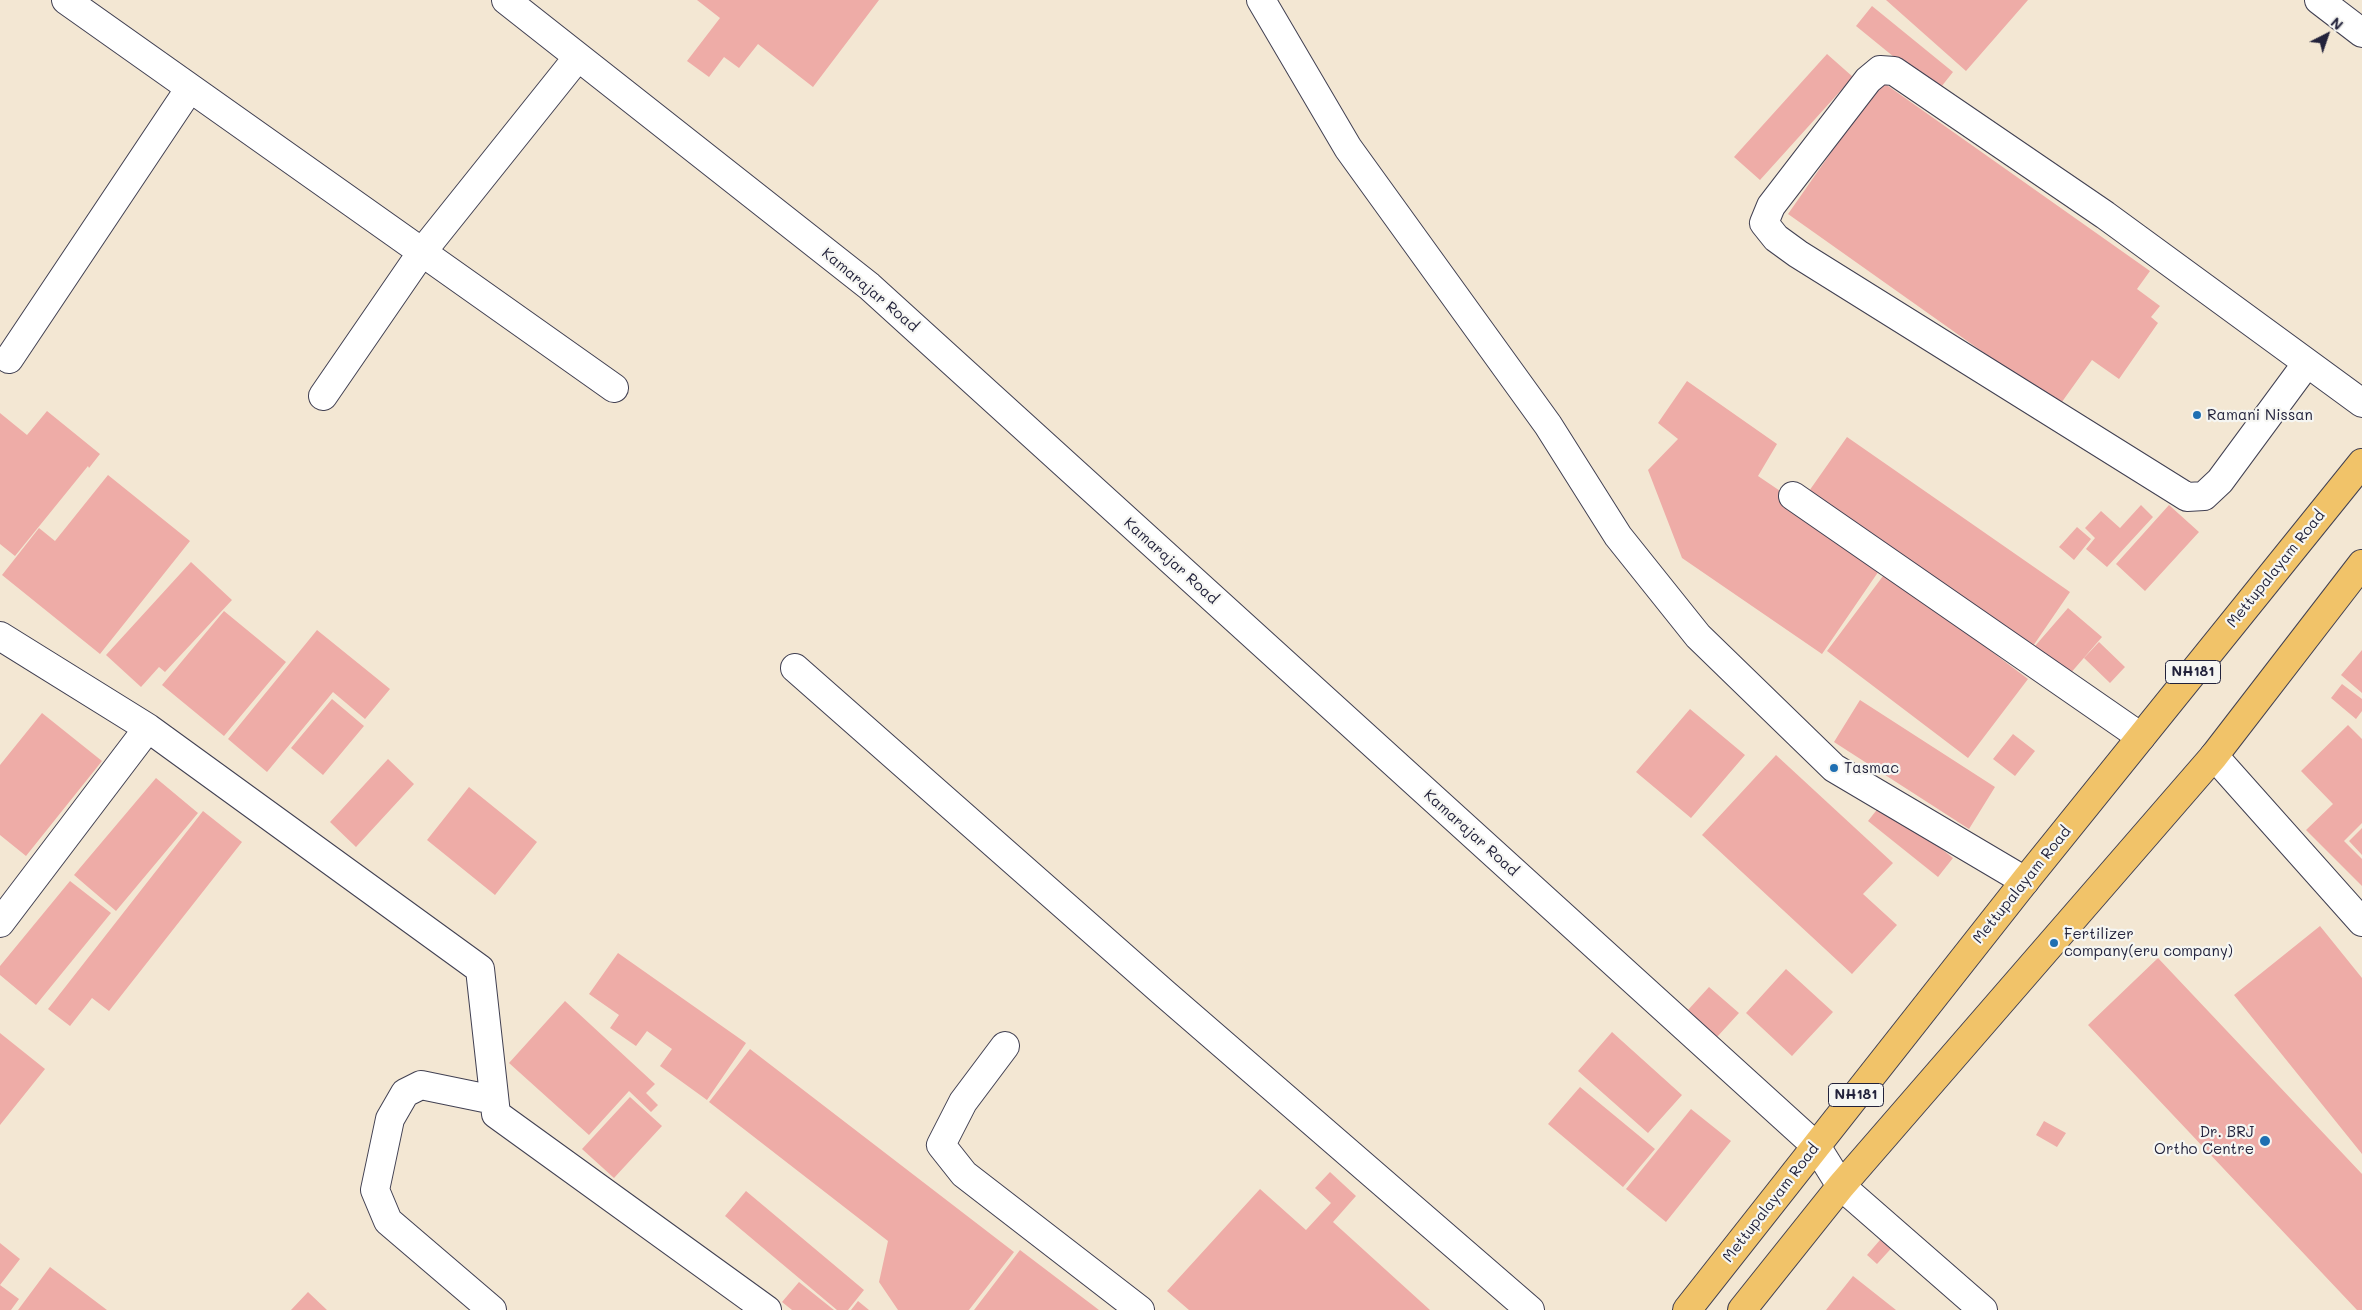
<!DOCTYPE html>
<html>
<head>
<meta charset="utf-8">
<style>
  body { margin:0 }
  #map { position:relative; width:2362px; height:1310px; overflow:hidden; background:#f3e7d3; font-family:Mali,sans-serif }
  canvas { display:block }
  .north { position:absolute; left:2302px; top:10px; width:50px; height:50px; -webkit-text-stroke:4px #f6f6f2; paint-order:stroke; rotate:41deg; font-size:14px; font-weight:700; line-height:20px; text-align:center; color:#22223b }
  .north::after { content:''; display:block; margin:auto; width:18px; height:22px; background:#22223b; clip-path:polygon(50% 0,100% 100%,50% 72%,0 100%) }
</style>
</head>
<body>
<div id="map">
<canvas width="2362" height="1310"></canvas>
<div class="north">N</div>
</div>
<script>
const c = document.querySelector('canvas').getContext('2d');
c.lineJoin = 'round';
function paint(path, color) {
  c.fillStyle = color;
  c.fill(path, 'evenodd');
}
function toPath(rows) {
  const path = new Path2D();
  for (const r of rows) {
    path.moveTo(r[0], r[1]);
    for (let i = 2; i < r.length; i += 2) path.lineTo(r[i], r[i + 1]);
  }
  return path;
}
function trace(path, color, width, dash) {
  c.strokeStyle = color;
  c.lineWidth = width;
  c.lineCap = dash ? 'butt' : 'round';
  c.setLineDash(dash || []);
  c.stroke(path);
}
function write(font, color, halo, rows, align = 'center') {
  c.font = font + ' Mali,sans-serif';
  c.lineWidth = 4.5;
  c.setLineDash([]);
  c.textBaseline = 'middle';
  c.strokeStyle = halo;
  c.fillStyle = color;
  for (const [text, x, y, turn = 0] of rows) {
    c.save();
    c.translate(x, y);
    c.rotate((+turn || 0) * Math.PI / 180);
    c.textAlign = isNaN(turn) ? turn : align;
    if (halo) c.strokeText(text, 0, 0);
    c.fillText(text, 0, 0);
    c.restore();
  }
}
paint(toPath([
  [697,0,879,0,813,87,758,44,739,68,724,57,709,77,687,61,720,18],
  [1886,0,2028,0,1966,71],
  [1872,6,1953,72,1937,92,1856,26],
  [1827,54,1853,77,1760,180,1734,157],
  [1881,81,2150,271,2137,289,2160,306,2151,317,2158,323,2119,379,2092,360,2059,406,1788,214],
  [1687,381,1777,444,1758,476,1885,562,1822,654,1682,558,1648,470,1678,439,1658,423],
  [47,411,100,454,89,468,88,466,15,556,0,544,0,413,27,435],
  [1847,437,2070,592,2031,649,1807,494],
  [108,475,190,541,100,654,2,575,39,528,55,541],
  [2141,505,2153,517,2107,567,2086,549,2095,538,2085,528,2101,511,2120,528],
  [2169,505,2199,532,2145,591,2116,564],
  [2077,527,2091,539,2074,560,2059,547],
  [191,562,232,600,165,672,159,667,141,687,106,655],
  [1886,572,2028,679,1968,758,1827,651],
  [2068,608,2102,637,2069,675,2035,646],
  [224,611,286,662,224,736,162,685],
  [317,630,390,689,365,719,333,692,267,772,228,739],
  [2099,642,2125,667,2110,683,2084,658],
  [2362,650,2362,693,2341,675],
  [2342,684,2362,699,2362,711,2356,719,2331,698],
  [332,699,364,726,323,775,291,748],
  [1860,700,1995,787,1969,829,1834,742],
  [1690,709,1745,755,1691,818,1636,772],
  [42,713,102,761,26,856,0,835,0,765],
  [2348,725,2362,739,2362,823,2344,841,2362,859,2362,886,2306,830,2333,804,2301,771],
  [2013,734,2035,751,2015,776,1993,759],
  [1776,755,1893,863,1863,894,1897,925,1852,974,1702,835],
  [388,759,414,784,356,847,330,822],
  [156,778,198,813,116,911,74,875],
  [469,787,537,842,495,895,427,840],
  [1883,802,1953,858,1938,877,1868,821],
  [203,811,242,842,109,1011,92,998,70,1026,48,1009],
  [2362,828,2362,855,2349,841],
  [70,881,111,913,36,1005,0,975,0,966],
  [2320,926,2362,978,2362,1154,2234,995],
  [618,953,746,1043,707,1100,660,1066,672,1049,647,1031,636,1046,610,1028,619,1015,589,994],
  [2158,958,2362,1174,2362,1310,2357,1310,2088,1025],
  [1786,969,1833,1012,1792,1056,1746,1013],
  [1709,987,1739,1013,1717,1037,1688,1010],
  [565,1001,655,1084,646,1093,658,1105,651,1112,629,1091,589,1135,509,1063],
  [1612,1032,1682,1095,1648,1133,1578,1071],
  [0,1033,45,1069,0,1125],
  [750,1049,1014,1252,969,1310,898,1310,879,1282,888,1241,709,1102],
  [1580,1087,1655,1149,1623,1187,1548,1124],
  [630,1097,662,1126,614,1178,582,1149],
  [1691,1109,1731,1141,1666,1222,1626,1189],
  [2044,1121,2066,1133,2057,1147,2036,1135],
  [1330,1172,1356,1196,1333,1222,1430,1310,1189,1310,1167,1291,1260,1189,1306,1230,1331,1203,1315,1188],
  [746,1191,864,1290,848,1310,837,1310,725,1216],
  [1886,1233,1897,1242,1877,1264,1867,1255],
  [0,1243,20,1259,0,1285,19,1299,11,1310,0,1310],
  [1020,1250,1099,1310,974,1310],
  [50,1267,107,1310,18,1310],
  [1853,1276,1896,1310,1826,1310],
  [799,1282,834,1310,792,1310,782,1302],
  [308,1292,327,1310,291,1310],
  [858,1301,869,1310,851,1310]
]), '#eeaca7');
const minor = toPath([
  [66,0,614,388],
  [506,0,869,286,1816,1146,1841,1186,1983,1310],
  [1261,0,1348,148,1548,425,1618,536,1698,636,1834,768,2025,881],
  [2319,0,2362,33],
  [9,359,190,88],
  [2307,363,2220,481,2204,496,2187,497,1798,254,1776,238,1764,223,1771,206,1868,80,1880,70,1894,71,2105,215,2362,403],
  [323,396,422,252,578,57],
  [1793,496,2141,737],
  [0,636,148,728],
  [795,668,1165,994,1530,1310],
  [2214,756,2362,922],
  [0,923,148,728,480,969,496,1114,767,1310],
  [1005,1046,963,1102,941,1145,964,1174,1140,1310],
  [492,1310,388,1221,375,1190,390,1119,405,1093,421,1085,494,1100]
]);
const highway = toPath([
  [1687,1310,2025,881,2362,463],
  [1742,1310,1841,1186,2214,756,2362,564]
]);
trace(minor, '#414052', 30);
trace(highway, '#414052', 30);
trace(minor, '#fff', 28);
trace(highway, '#f1c369', 28);
for (const [x, y, r, color] of [
  [2197,415,5,"#1f6fb2"],
  [1834,768,5,"#1f6fb2"],
  [2054,943,5,"#1f6fb2"],
  [2265,1141,6,"#1f6fb2"]
]) {
  const dot = new Path2D();
  dot.arc(x, y, r, 0, 2 * Math.PI);
  c.fillStyle = color;
  c.fill(dot);
  trace(dot, '#f6f6f2', 2);
}
for (const [x, y, w] of [
  [2193,672,55],
  [1856,1095,55]
]) {
  const box = new Path2D();
  box.roundRect(x - w / 2, y - 11.5, w, 23, 4);
  c.fillStyle = '#f6f6f2';
  c.fill(box);
  trace(box, '#22223b', 1);
}
write('bold 14px', '#22223b', null, [
  ["NH181",2193,672],
  ["NH181",1856,1095]
]);
write('15px', '#22223b', '#f6f6f2', [
  ["Kamarajar Road",870,290,40],
  ["Kamarajar Road",1171,561,42],
  ["Mettupalayam Road",2276,569,-51],
  ["Kamarajar Road",1471,833,42],
  ["Mettupalayam Road",2022,885,-51],
  ["Mettupalayam Road",1771,1203,-52]
]);
write('15px', '#22223b', '#f6f6f2', [
  ["Ramani Nissan",2207,415],
  ["Tasmac",1844,768],
  ["Fertilizer",2064,934],
  ["company(eru company)",2064,951],
  ["Dr. BRJ",2254,1132,"right"],
  ["Ortho Centre",2254,1149,"right"]
], 'left');
</script>
</body>
</html>
